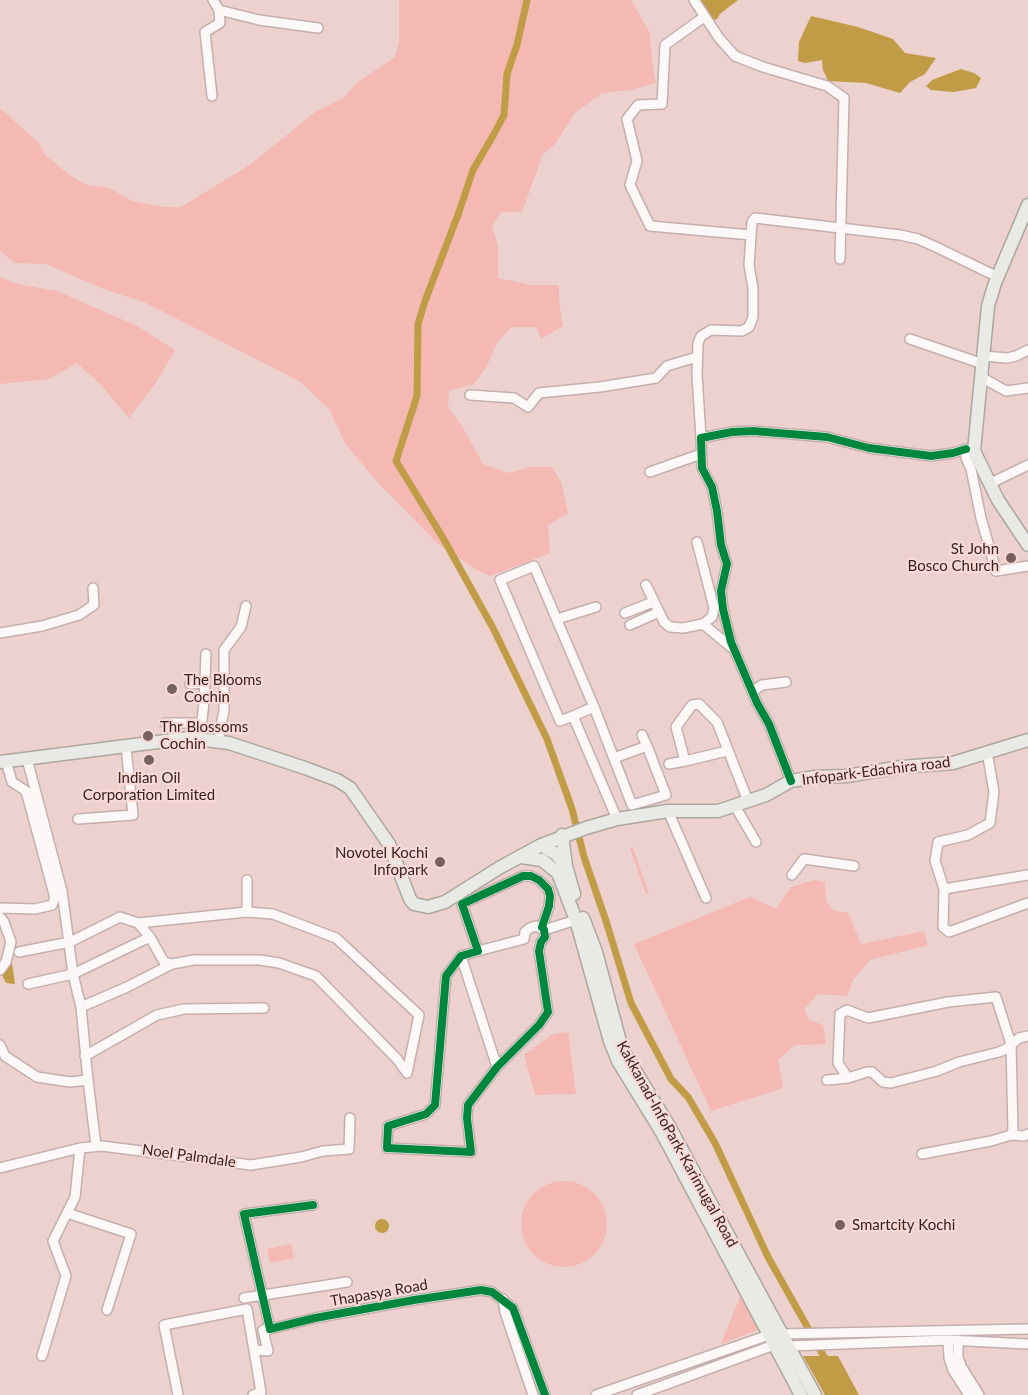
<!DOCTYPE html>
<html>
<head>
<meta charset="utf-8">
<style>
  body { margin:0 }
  canvas { display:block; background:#ecd1ce }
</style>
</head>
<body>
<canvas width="1028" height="1395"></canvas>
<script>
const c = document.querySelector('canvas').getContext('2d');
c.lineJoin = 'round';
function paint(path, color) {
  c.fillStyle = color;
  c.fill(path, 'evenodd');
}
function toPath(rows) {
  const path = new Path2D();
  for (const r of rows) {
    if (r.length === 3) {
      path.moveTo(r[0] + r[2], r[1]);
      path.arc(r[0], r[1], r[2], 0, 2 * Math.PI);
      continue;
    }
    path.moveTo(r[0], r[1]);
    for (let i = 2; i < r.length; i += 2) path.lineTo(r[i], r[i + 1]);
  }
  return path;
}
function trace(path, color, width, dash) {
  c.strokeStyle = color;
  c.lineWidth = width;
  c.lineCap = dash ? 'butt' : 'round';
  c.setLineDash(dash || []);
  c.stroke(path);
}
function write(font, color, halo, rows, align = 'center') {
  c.font = font + ' Lato,sans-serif';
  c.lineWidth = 4.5;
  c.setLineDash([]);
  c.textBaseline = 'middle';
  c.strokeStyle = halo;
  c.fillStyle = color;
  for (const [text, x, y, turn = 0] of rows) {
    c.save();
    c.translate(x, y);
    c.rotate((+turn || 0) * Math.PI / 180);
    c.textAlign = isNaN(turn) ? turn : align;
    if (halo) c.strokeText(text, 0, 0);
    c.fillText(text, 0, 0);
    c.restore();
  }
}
paint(toPath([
  [399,0,631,0,650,33,652,62,656,83,630,90,602,93,575,113,555,144,543,154,522,212,501,212,492,226,498,245,498,278,531,285,559,285,559,300,563,326,541,339,536,327,511,327,497,343,487,366,474,384,449,391,448,407,462,426,483,464,508,473,531,467,552,467,561,482,568,513,548,525,550,553,490,576,477,570,437,543,378,483,345,443,329,409,299,381,144,302,106,290,46,264,14,263,0,251,0,108,39,143,45,155,70,175,84,184,109,188,132,201,164,207,181,207,251,164,315,112,342,99,357,83,395,57,399,41],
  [0,277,21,285,57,291,137,326,175,350,157,381,129,418,100,384,77,363,49,379,0,384],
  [633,847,633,848,649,894,646,894,630,848],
  [814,880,825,882,826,901,833,910,848,913,861,944,924,931,928,945,870,960,853,980,847,996,818,994,804,1009,809,1020,823,1025,826,1044,795,1045,778,1060,783,1088,711,1111,634,944,750,897,776,909,791,887],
  [568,1032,576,1094,535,1095,524,1055,553,1034],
  [564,1224,43],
  [291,1244,294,1258,270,1263,267,1249],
  [741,1295,760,1329,721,1344]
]), '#f3b9b2');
paint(toPath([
  [699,0,738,0,720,14,717,19,711,21],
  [811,16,858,27,893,39,905,53,936,58,925,74,910,82,900,93,866,83,828,81,823,70,822,60,805,63,798,61,799,42],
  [961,69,974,73,981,78,976,88,954,92,931,90,926,86,932,80],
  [9,963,12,963,15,984,6,983,2,975],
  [382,1226,7],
  [803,1356,838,1356,859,1395,825,1395]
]), '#c19c46');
trace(toPath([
  [494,134,473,170,459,212,425,301,418,324,417,396,396,461,443,538,493,628,547,739,572,809,584,857,606,921,631,1003,671,1079,688,1097,715,1143,768,1257,827,1362],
  [493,136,504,115,507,74,517,45,527,0]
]), '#c19c46', 7);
const minor = toPath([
  [213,0,219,10,259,20,318,28],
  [694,0,719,38,735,56,763,67,827,86,844,98,840,259],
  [704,17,665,45,662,104,638,105,627,119,637,161,630,185,650,226,751,235],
  [212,96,205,32,220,23,219,10],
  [910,339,983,364],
  [983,356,1007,358,1016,356,1028,350],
  [981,377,1006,391,1028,388],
  [470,395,514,398,528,407,539,393,600,387,656,378,667,366,697,357],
  [701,438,697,374,698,343,701,336,711,330,742,331,749,327,753,317,753,288,749,265,752,222,755,218,900,235,918,239,936,247,998,277],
  [972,450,966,449,966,458,971,469,981,518,996,571,1028,566],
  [650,472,701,454],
  [991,483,1028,465],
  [697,542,714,608,712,617,703,624,732,648],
  [646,585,664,622,670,627,683,628,703,624],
  [625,613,653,602],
  [557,619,596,607],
  [630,625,659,612],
  [0,633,42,626,79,615,94,605,93,588],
  [190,684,205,683],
  [752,692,762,685,786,682],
  [594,707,632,805,666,795,647,746,614,758],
  [573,716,560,721,500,580,534,566,594,707,573,716,617,819],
  [165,723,201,723],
  [642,735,647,746],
  [200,738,204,702,206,654],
  [218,740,224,711,224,650,241,627,246,606],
  [727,751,685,761,676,727,692,705,699,704,717,722,748,801],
  [987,752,994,792,990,823,968,835,938,842,935,861,944,889,943,927,949,932,1028,903],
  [27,759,62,891,73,974,81,1007,88,1080,96,1146],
  [669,764,685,761],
  [791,781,769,724,757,703,731,642,723,609,721,591,727,564,721,545,717,511,712,487,702,468,701,438,732,432,753,431,827,437,869,448,931,456,953,453,966,449],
  [735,806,756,842],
  [668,811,706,898],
  [78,819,133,815,126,747],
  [792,875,804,859,854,866],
  [944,889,1028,875],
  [0,908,35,909,52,905,55,898,26,791,12,782,6,761],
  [247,912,247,880],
  [0,917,4,922,11,942,6,962,0,970],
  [138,923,150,937,164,962,172,964],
  [542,927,549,906,550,896,548,889,539,880,531,876,523,876,462,904,478,951,461,956,446,976,435,1105,426,1114,388,1126,387,1148,471,1152,467,1118,468,1105,497,1067,539,1025,548,1012,539,951,541,942,545,937,544,930],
  [478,951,524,939,525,932,530,928,536,926,544,930,576,920],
  [19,952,70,942,120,917,138,923,247,912,273,914,336,938,419,1015,407,1073],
  [461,956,497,1067],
  [28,984,73,974,150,937],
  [81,1007,127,987,172,964,194,960,260,960,279,963,316,976,397,1059,407,1073],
  [0,1045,5,1056,37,1077,70,1082,88,1080],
  [85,1056,157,1015,184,1009,264,1008],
  [848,1078,838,1063,840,1014,847,1010,868,1018,948,1002,996,997,1011,1044,1013,1130,1011,1135,991,1141,922,1154],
  [827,1080,848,1078,867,1072,872,1072,883,1082,891,1083,937,1071,959,1062,999,1052,1006,1049,1019,1038,1028,1036],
  [1011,1135,1024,1136,1028,1134],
  [0,1168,80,1148,102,1146,251,1165,301,1157,323,1151,349,1149,350,1118],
  [313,1205,244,1214,270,1329,315,1318,414,1300,481,1290,492,1292,513,1308,545,1395],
  [67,1213,131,1234,107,1310],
  [244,1298,347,1282],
  [503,1299,505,1312,533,1395],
  [782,1334,1028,1329],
  [948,1340,949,1358,953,1370,969,1395],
  [958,1340,958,1357,961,1366,979,1395],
  [789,1346,948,1340,1028,1344],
  [254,1350,268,1351,263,1330,270,1329],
  [42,1356,66,1276,53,1241,75,1197,80,1148],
  [178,1395,164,1325,247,1309,261,1392,253,1395],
  [596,1395,769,1335],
  [637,1395,774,1345]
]);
const major = toPath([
  [1028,205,995,283,988,306,974,451,998,500,1028,545],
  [0,762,189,738,229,743,305,768,337,780,350,788,389,844,410,899,414,904,428,907,445,902,499,868,541,845,586,828,617,819,668,811,718,811,766,795,791,781,815,777,846,776,902,767,953,763,1028,740],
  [562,835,566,866],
  [541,845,556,854,566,866,574,894],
  [521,857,542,860,558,873,576,920,610,1041,618,1061,661,1131,801,1395],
  [583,918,596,952,619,1038,626,1056,669,1126,815,1395]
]);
trace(minor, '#c4afad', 12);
trace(major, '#ada79e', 15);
trace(minor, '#fcf8f8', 9);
trace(major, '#e9eae5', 12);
trace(toPath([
  [791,781,769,724,757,703,731,642,723,609,721,591,727,564,721,545,717,511,712,487,702,468,701,438,732,432,753,431,827,437,869,448,931,456,953,453,966,449],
  [542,927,549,906,550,896,548,889,539,880,531,876,523,876,462,904,478,951,461,956,446,976,435,1105,426,1114,388,1126,387,1148,471,1152,467,1118,468,1105,497,1067,539,1025,548,1012,539,951,541,942,545,937,544,930],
  [313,1205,244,1214,270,1329,315,1318,414,1300,481,1290,492,1292,513,1308,545,1395]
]), '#00873e', 8);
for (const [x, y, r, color] of [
  [1011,558,6,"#76615e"],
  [172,689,6,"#76615e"],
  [148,736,6,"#76615e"],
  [149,760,6,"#76615e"],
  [440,862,6,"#76615e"],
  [840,1225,6,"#76615e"]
]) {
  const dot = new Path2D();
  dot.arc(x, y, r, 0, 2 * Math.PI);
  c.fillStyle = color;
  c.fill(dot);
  trace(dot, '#f8d9d6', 2);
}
write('15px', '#372422', '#f8d9d6', [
  ["St John",999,549,"right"],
  ["Bosco Church",999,566,"right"],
  ["The Blooms",184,680],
  ["Cochin",184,697],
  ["Thr Blossoms",160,727],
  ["Cochin",160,744],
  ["Indian Oil",149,778,"center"],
  ["Corporation Limited",149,795,"center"],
  ["Novotel Kochi",428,853,"right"],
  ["Infopark",428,870,"right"],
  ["Smartcity Kochi",852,1225]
], 'left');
write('15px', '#372422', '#f8d9d6', [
  ["Infopark-Edachira road",876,771,-7],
  ["Kakkanad-InfoPark-Karimugal Road",677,1144,61],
  ["Noel Palmdale",189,1156,8],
  ["Thapasya Road",379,1293,-10]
]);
</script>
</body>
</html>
